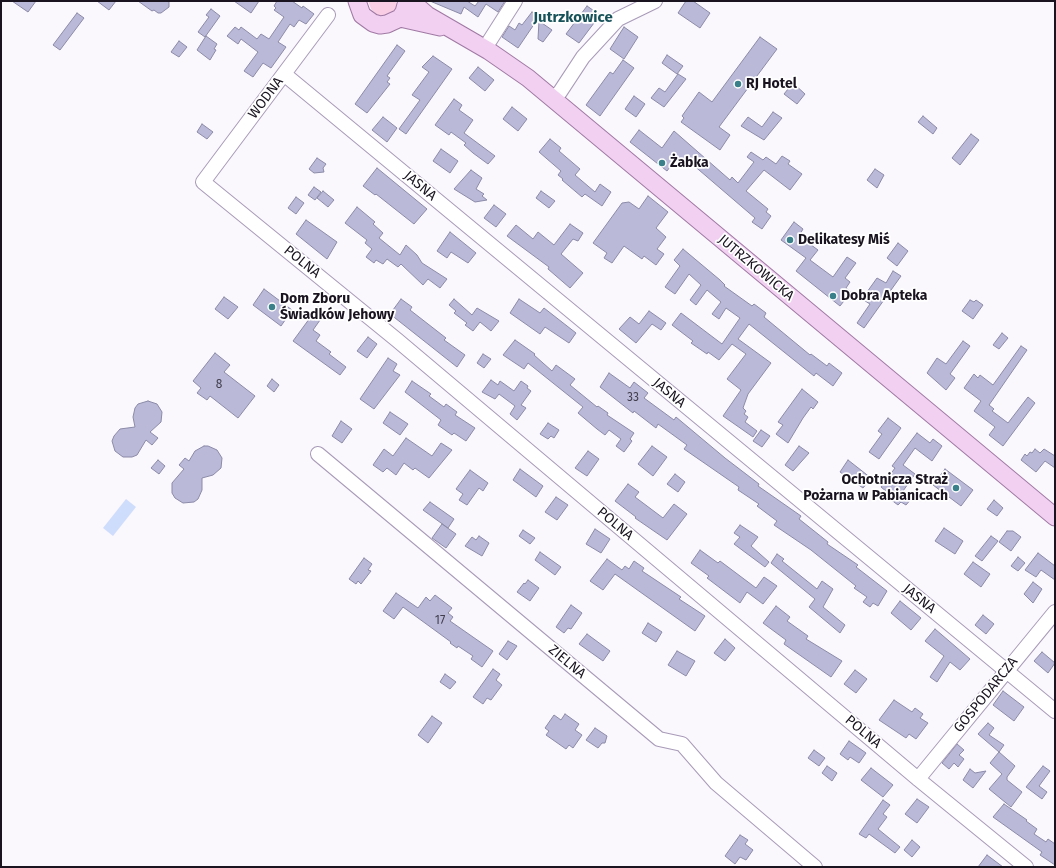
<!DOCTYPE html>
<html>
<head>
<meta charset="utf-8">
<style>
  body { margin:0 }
  #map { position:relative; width:1056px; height:868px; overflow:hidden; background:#faf7fd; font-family:"Fira Sans",sans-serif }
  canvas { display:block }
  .frame { position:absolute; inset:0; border:2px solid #19141f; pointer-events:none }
</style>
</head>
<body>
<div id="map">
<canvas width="1056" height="868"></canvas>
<div class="frame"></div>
</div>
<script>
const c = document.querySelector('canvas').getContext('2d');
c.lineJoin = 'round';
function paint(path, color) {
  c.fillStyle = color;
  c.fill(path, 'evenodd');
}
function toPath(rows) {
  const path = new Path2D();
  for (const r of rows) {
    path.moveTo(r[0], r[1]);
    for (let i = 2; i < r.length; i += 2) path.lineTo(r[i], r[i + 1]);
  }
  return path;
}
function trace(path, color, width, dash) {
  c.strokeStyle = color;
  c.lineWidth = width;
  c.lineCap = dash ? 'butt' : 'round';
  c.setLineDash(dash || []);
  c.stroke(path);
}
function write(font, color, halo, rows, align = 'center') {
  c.font = font + ' "Fira Sans",sans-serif';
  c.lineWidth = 3.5;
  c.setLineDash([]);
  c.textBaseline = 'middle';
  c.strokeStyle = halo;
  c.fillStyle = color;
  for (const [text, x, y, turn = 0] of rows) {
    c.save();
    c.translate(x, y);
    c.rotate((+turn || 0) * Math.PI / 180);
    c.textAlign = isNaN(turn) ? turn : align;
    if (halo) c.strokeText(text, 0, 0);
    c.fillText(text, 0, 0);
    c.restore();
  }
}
paint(toPath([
  [368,1,395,1,399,7,394,14,385,16,377,15,371,9]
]), '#f9cee5');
paint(toPath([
  [126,499,136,507,113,536,103,528]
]), '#cfddfc');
const building = toPath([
  [12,1,36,1,28,12,12,1],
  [97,1,116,1,109,10,97,1],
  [138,1,169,1,169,7,161,13,158,13,154,10,152,11,138,1],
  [234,1,259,1,251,13,234,1],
  [277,1,292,1,302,8,303,6,314,14,306,24,299,20,294,27,290,24,278,42,286,47,271,68,263,63,253,77,244,71,258,52,241,39,238,44,227,36,235,27,239,30,241,27,257,39,261,34,269,39,284,17,274,10,276,8,274,6,277,1],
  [430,1,467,1,475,6,479,1,505,1,498,12,486,4,478,17,464,7,461,14,430,1],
  [686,1,693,1,710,13,700,28,678,13,686,1],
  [587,6,600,15,579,43,566,34,587,6],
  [211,9,220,16,205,37,198,32,209,17,206,15,211,9],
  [532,12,539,17,518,48,502,37,509,26,515,30,519,23,522,25,532,12],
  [77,13,84,18,60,50,53,45,77,13],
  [539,21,552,30,543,42,538,39,539,21],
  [624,27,638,37,624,59,610,49,624,27],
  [206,36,217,44,214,49,216,50,210,60,197,50,206,36],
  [760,37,777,49,719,127,730,135,720,150,681,122,684,118,682,116,699,92,712,102,760,37],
  [179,41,187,47,179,57,171,52,179,41],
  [397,45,405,51,387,76,390,78,387,82,390,84,367,113,355,104,397,45],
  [667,55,683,66,677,74,662,63,667,55],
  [433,56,452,69,406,134,399,129,420,100,412,95,429,72,422,67,433,56],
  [623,60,634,68,600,116,586,105,610,72,613,74,623,60],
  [478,67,494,80,485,91,469,78,478,67],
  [678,74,686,79,664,107,651,98,659,88,665,92,678,74],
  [793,83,805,94,797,104,784,94,793,83],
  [634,96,645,104,636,117,625,109,634,96],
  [454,99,462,105,459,110,473,120,464,133,495,156,488,164,473,153,464,145,466,143,451,132,449,135,435,125,454,99],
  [512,107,527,119,518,131,503,119,512,107],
  [773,112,782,118,764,140,741,126,748,117,762,127,773,112],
  [923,116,937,128,933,134,918,122,923,116],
  [383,117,397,128,387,142,372,130,383,117],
  [202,124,213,132,207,139,197,132,202,124],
  [639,130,662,148,674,131,730,180,732,177,738,183,754,162,747,157,751,152,763,160,766,157,776,164,782,156,790,161,788,164,802,174,790,190,764,170,746,191,768,209,766,212,771,216,762,229,752,222,755,218,692,164,689,168,676,159,667,171,630,142,639,130],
  [971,134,979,140,960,165,952,158,971,134],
  [550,139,561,148,559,151,580,169,575,175,595,192,600,184,611,192,602,206,585,194,582,197,562,180,563,179,558,175,561,171,539,152,550,139],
  [441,149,458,161,450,173,433,161,441,149],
  [317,158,326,164,323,168,324,172,314,173,309,169,317,158],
  [377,168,427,209,414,224,376,194,375,195,363,186,377,168],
  [875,169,884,175,877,188,867,180,875,169],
  [471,170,482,178,476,189,484,194,482,196,487,200,475,202,454,189,471,170],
  [314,187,321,192,315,200,308,195,314,187],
  [323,191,334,200,328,207,317,198,323,191],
  [541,191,555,201,549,208,536,198,541,191],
  [648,196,668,212,656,228,666,237,657,249,664,254,656,265,644,256,642,259,624,246,612,263,604,258,607,253,593,243,622,203,629,202,639,209,648,196],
  [296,197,304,203,296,214,288,208,296,197],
  [494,205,506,214,496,227,484,218,494,205],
  [357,207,375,222,373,224,383,233,379,238,400,255,406,245,417,255,422,263,447,279,440,288,428,279,423,285,401,264,398,267,387,259,383,264,376,260,374,263,366,257,372,249,365,243,367,240,345,223,357,207],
  [306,220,337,242,327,259,296,234,306,220],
  [794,222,803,229,799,236,818,250,810,260,833,277,847,257,856,263,845,278,850,282,846,288,851,292,840,306,796,271,806,258,781,240,794,222],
  [570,224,583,233,578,241,573,239,561,254,583,273,570,288,548,269,549,267,507,236,516,225,533,239,538,232,554,245,570,224],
  [450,232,476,253,468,263,451,252,447,258,437,251,450,232],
  [898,243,908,251,897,266,887,258,898,243],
  [683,249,720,280,725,285,724,286,752,306,754,304,766,313,764,317,810,355,811,354,827,366,829,363,842,373,833,386,816,373,814,376,749,324,738,339,771,363,748,394,743,408,746,411,744,414,748,417,745,422,757,431,753,437,723,416,741,390,727,379,746,354,732,344,719,360,708,352,707,354,691,343,693,341,672,325,681,313,722,344,740,318,726,308,719,319,712,314,721,302,707,290,696,305,690,300,701,285,689,274,675,294,665,287,680,266,674,260,683,249],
  [893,271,901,276,864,328,857,323,870,304,862,299,877,278,886,283,893,271],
  [264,289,292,310,281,326,253,305,264,289],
  [224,297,238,307,228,319,215,309,224,297],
  [401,299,412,307,410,310,446,338,444,340,465,355,457,367,390,314,401,299],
  [454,299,472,315,477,308,499,321,491,331,480,322,473,331,465,325,467,323,454,313,456,311,449,305,454,299],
  [519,299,540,313,544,308,576,333,569,343,545,327,540,334,510,313,519,299],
  [970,300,974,302,976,300,983,305,973,319,962,311,970,300],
  [318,307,325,313,313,330,320,335,316,341,331,352,329,354,346,367,340,375,293,341,318,307],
  [649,311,666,323,661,330,652,324,636,343,619,329,630,317,639,324,649,311],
  [1002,333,1008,338,999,349,993,345,1002,333],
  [368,337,377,344,367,358,357,351,368,337],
  [515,340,535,354,534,355,552,371,556,365,575,379,570,385,597,407,598,406,608,413,607,415,634,433,630,439,632,441,624,452,616,446,621,439,609,430,605,435,597,429,578,413,583,407,528,363,524,369,503,355,515,340],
  [963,341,970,346,950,374,955,378,946,390,927,373,937,358,946,364,963,341],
  [1021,346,1027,350,989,405,994,409,992,411,1008,423,1028,397,1035,403,1003,446,989,435,995,427,974,411,981,401,964,388,974,374,978,378,980,375,993,385,1021,346],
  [215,353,230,365,224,372,255,396,238,418,210,396,207,400,197,393,201,388,193,381,215,353],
  [483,354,491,359,484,368,477,363,483,354],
  [388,358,397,364,393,371,400,375,374,409,360,399,388,358],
  [609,373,630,388,634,382,648,393,644,398,674,420,676,417,725,458,759,484,758,486,801,516,799,519,828,542,827,544,858,565,856,567,887,591,878,606,873,603,870,607,863,602,867,597,854,588,856,586,811,550,774,525,777,521,757,506,759,504,738,490,739,487,684,449,687,445,658,424,656,428,634,411,633,413,600,387,609,373],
  [272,379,279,385,274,392,267,386,272,379],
  [491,380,498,385,500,381,514,391,521,381,528,386,527,388,531,391,521,405,526,408,517,420,510,414,515,406,499,394,495,399,482,392,491,380],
  [412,381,431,394,429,396,444,407,446,404,457,412,455,415,475,428,466,441,454,433,452,435,438,425,441,420,405,392,412,381],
  [802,389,818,402,813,409,811,407,803,418,788,443,776,434,783,425,778,422,802,389],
  [148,401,157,404,162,412,161,422,150,432,158,438,152,445,146,440,137,455,132,457,123,457,115,451,112,441,114,436,120,429,135,427,133,417,135,408,138,404,148,401],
  [390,412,408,424,400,435,383,423,390,412],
  [888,418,901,428,879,459,869,452,882,434,878,431,888,418],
  [341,421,352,429,342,443,332,436,341,421],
  [548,423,559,430,554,438,551,436,548,439,540,434,548,423],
  [761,430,770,436,762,447,753,441,761,430],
  [917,433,930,443,933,439,942,446,932,461,915,448,903,465,915,474,903,491,912,498,906,505,901,502,898,505,890,499,891,497,887,492,881,487,895,468,892,466,917,433],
  [406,438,432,456,441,443,452,450,429,478,415,468,413,470,404,463,396,475,387,468,383,472,373,465,384,449,393,456,406,438],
  [204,446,208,446,217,450,222,458,221,468,213,475,202,478,202,490,198,499,194,502,183,503,175,498,172,493,172,483,184,469,179,465,185,458,189,461,195,451,204,446],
  [652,446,667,457,653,476,638,464,652,446],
  [799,446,809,453,793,471,785,465,799,446],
  [1035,449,1040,453,1044,449,1055,456,1055,468,1045,461,1036,472,1021,460,1025,454,1027,456,1030,452,1032,453,1035,449],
  [588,451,599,459,587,476,575,468,588,451],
  [158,460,165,466,159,474,151,468,158,460],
  [848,460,871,478,863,488,840,472,848,460],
  [520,469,543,486,536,497,513,480,520,469],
  [945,469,973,490,961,506,933,485,945,469],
  [470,470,488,483,483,491,479,488,467,505,459,500,463,494,456,489,470,470],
  [675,474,685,482,678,492,667,484,675,474],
  [628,484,639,492,635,497,663,518,674,504,687,514,667,540,635,518,636,517,615,501,628,484],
  [556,497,568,505,557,520,545,512,556,497],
  [994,500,1003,508,997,516,987,509,994,500],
  [430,502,454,519,448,528,423,510,430,502],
  [442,524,456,534,446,548,432,538,442,524],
  [740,525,758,537,751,546,769,562,765,567,734,544,740,537,734,533,740,525],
  [944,528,963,541,955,554,935,541,944,528],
  [595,529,610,539,601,553,586,544,595,529],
  [523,530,535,538,530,544,519,536,523,530],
  [1007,531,1013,531,1021,537,1011,551,999,542,1007,531],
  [479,536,489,543,482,556,465,546,472,537,476,540,479,536],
  [991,536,998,541,982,561,975,556,991,536],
  [700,550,718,563,720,561,756,588,764,577,777,586,763,604,747,592,740,603,707,578,709,576,691,563,700,550],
  [540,552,561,567,555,575,535,560,540,552],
  [1038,553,1055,566,1055,580,1041,570,1036,577,1025,570,1038,553],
  [777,554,784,559,782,561,817,589,822,581,833,589,823,607,845,625,840,633,809,607,815,599,771,563,777,554],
  [1018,557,1025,563,1018,571,1011,566,1018,557],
  [364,558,372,564,368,570,371,571,361,584,358,581,356,584,349,579,364,558],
  [607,559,622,570,625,566,629,569,634,561,644,568,642,571,681,597,679,599,705,616,695,631,615,574,603,590,590,581,607,559],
  [973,562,990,574,981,587,964,574,973,562],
  [528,580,539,588,530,601,517,592,524,583,525,584,528,580],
  [1033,582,1042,589,1033,603,1024,594,1033,582],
  [396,593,418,608,426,597,430,601,435,595,452,608,448,613,453,617,450,621,493,651,482,667,471,659,473,656,458,646,457,648,450,643,451,642,403,607,394,619,383,611,396,593],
  [900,601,921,618,911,630,891,613,900,601],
  [571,605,582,613,571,629,568,628,564,633,556,627,571,605],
  [776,606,790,617,787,621,808,636,806,639,842,661,831,677,784,644,786,640,763,623,776,606],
  [983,615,994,624,986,634,975,625,983,615],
  [648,623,662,632,656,642,642,633,648,623],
  [935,629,970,659,960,670,950,662,937,682,930,677,944,656,925,641,935,629],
  [587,634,610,651,603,661,579,644,587,634],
  [725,639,735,648,725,661,714,653,725,639],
  [508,641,517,646,507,660,499,654,508,641],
  [677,651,695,661,686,676,668,665,677,651],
  [1042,652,1055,663,1048,673,1034,661,1042,652],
  [493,669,500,674,496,680,502,685,491,700,487,698,483,704,473,697,493,669],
  [855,670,867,679,856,693,844,684,855,670],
  [445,674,456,682,450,689,440,682,445,674],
  [1003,691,1024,707,1014,721,993,705,1003,691],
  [894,700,912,712,915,708,923,714,920,718,928,723,916,739,909,734,906,738,879,720,894,700],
  [565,714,579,724,575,730,582,735,573,748,569,745,566,749,546,735,549,731,545,728,554,715,561,720,565,714],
  [432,716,442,723,428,743,418,735,432,716],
  [988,723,994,728,989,735,1004,745,999,752,978,734,988,723],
  [595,728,607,736,605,743,602,743,598,748,586,740,595,728],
  [849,741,866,753,859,763,850,757,848,760,840,754,849,741],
  [957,744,964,750,959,755,964,759,958,767,954,763,949,769,942,763,957,744],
  [814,750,825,758,819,766,808,758,814,750],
  [999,752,1015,766,1007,777,1007,780,1022,792,1011,807,989,789,1002,774,990,763,999,752],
  [827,766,837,773,832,781,822,773,827,766],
  [1043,766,1050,771,1039,786,1047,792,1042,799,1026,787,1043,766],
  [871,768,893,785,883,797,861,780,871,768],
  [970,769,975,773,986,771,973,788,963,780,970,769],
  [917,799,929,807,917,823,905,814,917,799],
  [883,800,890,805,883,814,887,817,878,829,900,847,895,853,869,834,866,838,859,834,883,800],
  [1004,804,1027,820,1026,821,1037,829,1034,834,1046,842,1048,839,1055,844,1055,865,1040,855,1042,852,993,817,1004,804],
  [740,835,748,840,745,844,753,850,746,860,740,857,735,864,725,856,740,835],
  [912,840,920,847,912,857,904,850,912,840],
  [987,855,1003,867,978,867,987,855]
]);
paint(building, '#bab9d8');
trace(building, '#8b8aa8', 1);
const minor = toPath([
  [328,15,203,182,397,340,918,779,1026,867],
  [485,48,515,1],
  [284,74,1055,711],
  [552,99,560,92,583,57,618,19,655,1],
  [318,454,659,739,682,744,716,783,815,867],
  [918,779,1055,612]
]);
const major = toPath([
  [357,1,362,15,373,23,380,25,387,24,400,18,404,12,407,1],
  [411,1,427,15,489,51,528,78,1055,517],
  [400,18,440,27]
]);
trace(minor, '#a89bb8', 16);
trace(major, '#a079a3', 19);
trace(minor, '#fff', 14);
trace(major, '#f1d0f2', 17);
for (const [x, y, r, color] of [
  [738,84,4,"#39808a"],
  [662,163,4,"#39808a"],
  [790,240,4,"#39808a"],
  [833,296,4,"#39808a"],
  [272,307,4,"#39808a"],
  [956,488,4,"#39808a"]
]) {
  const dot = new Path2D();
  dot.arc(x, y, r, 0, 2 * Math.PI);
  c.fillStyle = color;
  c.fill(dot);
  trace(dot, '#fff', 1.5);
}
write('12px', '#413d4d', null, [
  ["8",219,385],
  ["33",633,398],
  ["17",440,621]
]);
write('bold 14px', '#19141f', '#fff', [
  ["RJ Hotel",746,84],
  ["Żabka",670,163],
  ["Delikatesy Miś",798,240],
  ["Dobra Apteka",841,296],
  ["Dom Zboru",280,299],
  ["Świadków Jehowy",280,315],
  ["Ochotnicza Straż",948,480,"right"],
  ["Pożarna w Pabianicach",948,496,"right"]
], 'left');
write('14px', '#19141f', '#fff', [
  ["WODNA",266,98,-53],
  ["JASNA",420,186,40],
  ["POLNA",302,262,39],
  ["JUTRZKOWICKA",756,268,40],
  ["JASNA",669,393,40],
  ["POLNA",615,524,40],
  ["JASNA",919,599,39],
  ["ZIELNA",567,662,40],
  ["GOSPODARCZA",986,695,-51],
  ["POLNA",863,732,40]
]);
write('bold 15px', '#17525a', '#fff', [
  ["Jutrzkowice",573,18]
]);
</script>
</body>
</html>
